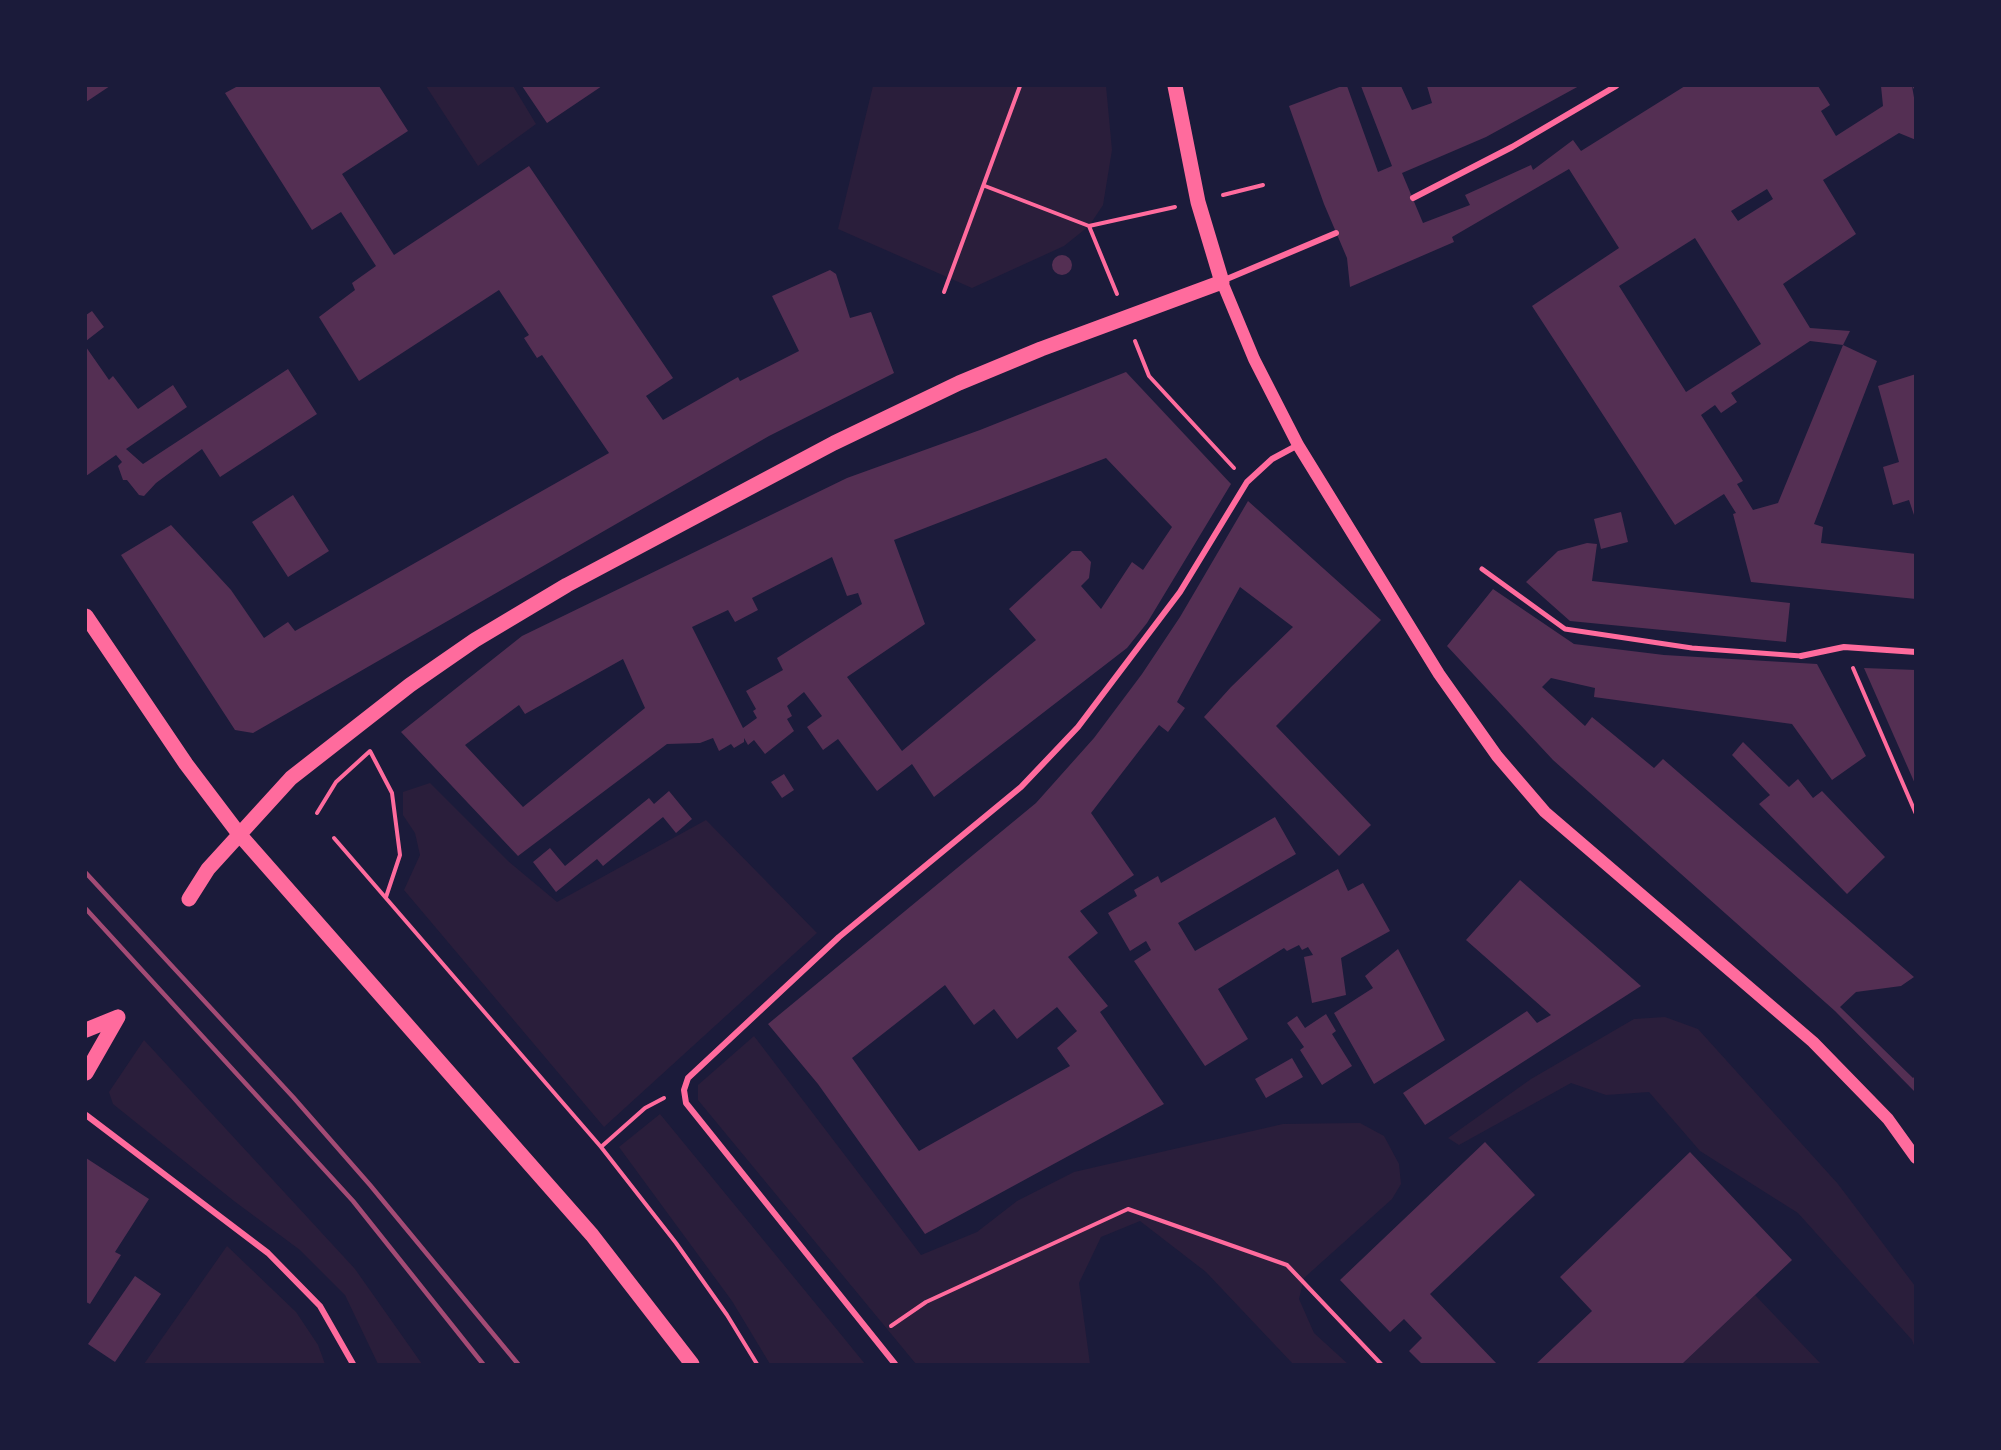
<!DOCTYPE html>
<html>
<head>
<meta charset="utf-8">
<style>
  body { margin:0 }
  #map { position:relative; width:2001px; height:1450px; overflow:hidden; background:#1b1b3a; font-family:Manrope,sans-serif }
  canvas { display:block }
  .frame { position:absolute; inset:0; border:87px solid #1b1b3a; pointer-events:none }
</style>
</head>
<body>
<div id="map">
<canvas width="2001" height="1450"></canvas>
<div class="frame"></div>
</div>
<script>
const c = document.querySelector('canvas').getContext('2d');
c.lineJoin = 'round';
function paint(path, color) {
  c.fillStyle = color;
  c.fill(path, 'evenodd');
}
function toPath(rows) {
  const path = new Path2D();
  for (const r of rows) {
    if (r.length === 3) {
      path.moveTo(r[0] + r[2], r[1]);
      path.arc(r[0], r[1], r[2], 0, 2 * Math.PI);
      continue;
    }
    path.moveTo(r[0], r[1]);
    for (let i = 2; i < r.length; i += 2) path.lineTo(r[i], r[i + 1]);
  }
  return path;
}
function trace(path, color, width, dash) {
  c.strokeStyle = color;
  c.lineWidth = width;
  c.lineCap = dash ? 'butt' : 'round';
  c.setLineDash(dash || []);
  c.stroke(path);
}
paint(toPath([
  [426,86,513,86,536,124,478,166],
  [873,86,1106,86,1112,150,1103,205,1089,226,1064,246,972,288,838,229],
  [430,783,508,861,557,902,706,820,817,933,604,1127,404,890,420,855,415,833,403,815,403,792],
  [1665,1017,1698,1029,1838,1184,1915,1286,1915,1348,1912,1340,1798,1213,1700,1151,1649,1092,1606,1095,1571,1083,1459,1145,1448,1138,1531,1079,1634,1019],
  [754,1036,921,1255,977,1232,1017,1201,1074,1172,1283,1124,1360,1123,1384,1136,1399,1164,1401,1184,1392,1199,1304,1278,1299,1299,1314,1333,1348,1364,1293,1364,1206,1272,1140,1221,1101,1237,1079,1283,1090,1364,916,1364,698,1100,698,1085],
  [144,1040,355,1269,422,1364,378,1364,345,1295,300,1250,234,1201,113,1104,109,1092],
  [660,1114,843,1337,865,1364,770,1364,732,1301,619,1147],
  [227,1246,296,1312,318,1345,325,1364,144,1364],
  [1755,1295,1821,1364,1682,1364]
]), '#2a1e3b');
paint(toPath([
  [86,86,110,86,86,102],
  [238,86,379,86,408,131,342,174,394,255,529,166,673,378,646,396,663,420,738,377,740,381,799,351,772,296,830,270,836,274,850,318,871,312,894,373,769,436,253,733,235,730,121,555,171,525,231,590,264,638,288,622,295,631,609,453,542,355,537,358,524,338,529,335,499,290,359,381,319,317,355,290,352,283,376,266,341,212,312,230,225,93],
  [522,86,602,86,547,123],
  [1342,86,1347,86,1378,172,1392,166,1361,86,1401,86,1412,110,1432,103,1427,86,1579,86,1486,137,1402,173,1423,223,1470,205,1465,195,1531,165,1533,170,1573,140,1581,151,1685,86,1818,86,1830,105,1821,111,1836,136,1883,106,1881,86,1916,86,1916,92,1912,86,1916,109,1916,140,1899,133,1823,180,1856,234,1783,284,1810,328,1850,331,1843,345,1810,341,1731,393,1737,402,1721,413,1715,405,1701,415,1743,481,1737,484,1753,510,1778,503,1843,345,1877,361,1814,524,1823,527,1821,543,1916,554,1916,599,1751,582,1733,514,1736,513,1724,494,1675,525,1532,306,1619,248,1569,169,1452,237,1454,242,1350,287,1347,258,1324,204,1289,106],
  [1767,189,1773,199,1738,221,1731,211],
  [1695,238,1761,344,1686,392,1619,286],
  [1062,265,10],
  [92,311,104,327,86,341,86,315],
  [86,347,109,380,113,376,138,409,173,385,187,407,126,449,143,464,288,369,317,414,220,477,202,449,156,483,144,496,139,495,127,480,123,480,118,466,122,462,116,455,86,476],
  [1126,372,1231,484,1147,623,1127,648,934,797,912,764,877,791,838,739,823,750,807,727,822,716,804,692,787,706,792,716,787,719,794,731,765,754,754,740,748,745,744,738,744,742,734,748,731,744,719,751,713,738,700,743,667,744,518,856,401,732,522,636,847,478,980,430],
  [1106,458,1172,527,1143,570,1132,562,1101,609,1081,586,1089,578,1091,562,1081,551,1072,551,1009,609,1036,640,902,751,847,677,925,624,894,540],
  [832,557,847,596,858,593,862,604,777,658,783,670,746,691,756,709,753,711,757,718,743,728,692,627,728,610,735,622,758,610,752,598],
  [623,659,645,708,523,807,465,745,519,705,525,714],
  [1916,374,1916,518,1915,518,1909,500,1893,505,1883,467,1899,462,1878,386],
  [293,495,329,551,288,577,252,522],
  [1248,501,1381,620,1276,726,1371,825,1339,856,1204,717,1231,687,1293,627,1240,587,1177,702,1185,708,1168,732,1159,725,1091,813,1134,875,1080,911,1098,933,1068,957,1108,1006,1100,1012,1164,1104,925,1234,818,1084,768,1024,1036,803,1094,738,1142,674,1180,617],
  [945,985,974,1025,994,1009,1017,1039,1057,1007,1077,1031,1057,1048,1070,1066,919,1151,852,1058],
  [1621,512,1628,542,1601,549,1594,519],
  [1587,543,1597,544,1592,581,1790,603,1786,642,1570,621,1526,582,1558,551],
  [1493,589,1574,644,1664,655,1817,664,1866,756,1832,780,1792,724,1594,697,1595,688,1551,678,1542,687,1585,726,1592,717,1654,768,1663,759,1914,977,1901,986,1856,992,1840,1007,1913,1078,1916,1075,1916,1093,1835,1011,1553,760,1447,646],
  [1864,668,1916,670,1916,786],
  [1743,742,1789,787,1798,779,1813,798,1822,791,1885,857,1847,894,1759,804,1770,795,1732,755],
  [784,774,794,790,782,798,771,782],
  [669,791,692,819,676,833,663,817,603,866,597,859,556,892,533,862,550,848,565,866,649,798,654,804],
  [1275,817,1296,854,1178,923,1195,951,1338,869,1348,891,1363,883,1390,931,1341,958,1346,995,1312,1003,1304,957,1313,955,1308,947,1302,950,1299,945,1287,951,1284,948,1218,989,1248,1039,1205,1066,1134,961,1151,950,1146,941,1130,951,1108,913,1137,896,1134,890,1158,876,1161,883],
  [1520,880,1641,986,1425,1125,1403,1093,1527,1011,1537,1023,1551,1015,1466,940],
  [1398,949,1445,1040,1374,1084,1334,1013,1373,988,1365,976],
  [1326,1014,1336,1031,1332,1034,1352,1066,1322,1085,1300,1050,1304,1047,1287,1023,1297,1016,1305,1028],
  [1292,1058,1303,1077,1266,1098,1255,1079],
  [1485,1142,1535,1195,1430,1294,1497,1364,1422,1364,1409,1351,1422,1338,1404,1319,1390,1332,1340,1280],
  [1690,1152,1792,1260,1682,1364,1536,1364,1592,1311,1560,1277],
  [86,1158,149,1199,115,1252,121,1255,90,1304,86,1302],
  [135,1276,161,1294,115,1362,88,1344]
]), '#542f53');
trace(toPath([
  [985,186,1089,226,1175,207],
  [1223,195,1263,185],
  [1089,226,1117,294],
  [944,292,1020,86],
  [1135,341,1149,376,1234,468],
  [1853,668,1916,814],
  [317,813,336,782,370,751,392,793,400,855,386,897],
  [334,838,601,1147,676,1243,727,1315,757,1364],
  [601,1147,645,1108,664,1098],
  [891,1326,926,1302,1128,1209,1287,1265,1381,1364]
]), '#ff6b9d', 4);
trace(toPath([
  [1482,569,1565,629,1692,648,1801,656]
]), '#ff6b9d', 5);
trace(toPath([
  [1413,198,1512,147,1616,86],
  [1222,281,1336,233],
  [1801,656,1844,647,1916,652],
  [86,1115,268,1253,320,1306,353,1364],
  [895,1364,686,1103,684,1090,688,1078,839,937,1021,787,1078,727,1180,592,1247,482,1272,459,1298,445]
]), '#ff6b9d', 6);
trace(toPath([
  [1222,282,1254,359,1298,445,1439,674,1497,756,1545,812,1813,1042,1888,1119,1916,1158]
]), '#ff6b9d', 12);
trace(toPath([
  [86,616,186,764,239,834,592,1235,692,1364],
  [189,899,208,869,291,778,410,685,475,640,567,585,834,443,959,383,1041,349,1222,282,1198,202,1175,86],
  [86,1030,118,1017],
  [86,1073,118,1017]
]), '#ff6b9d', 15);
trace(toPath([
  [86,873,293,1097,370,1185,518,1364],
  [86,909,353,1201,483,1364]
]), '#a44b75', 4.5);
</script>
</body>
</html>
